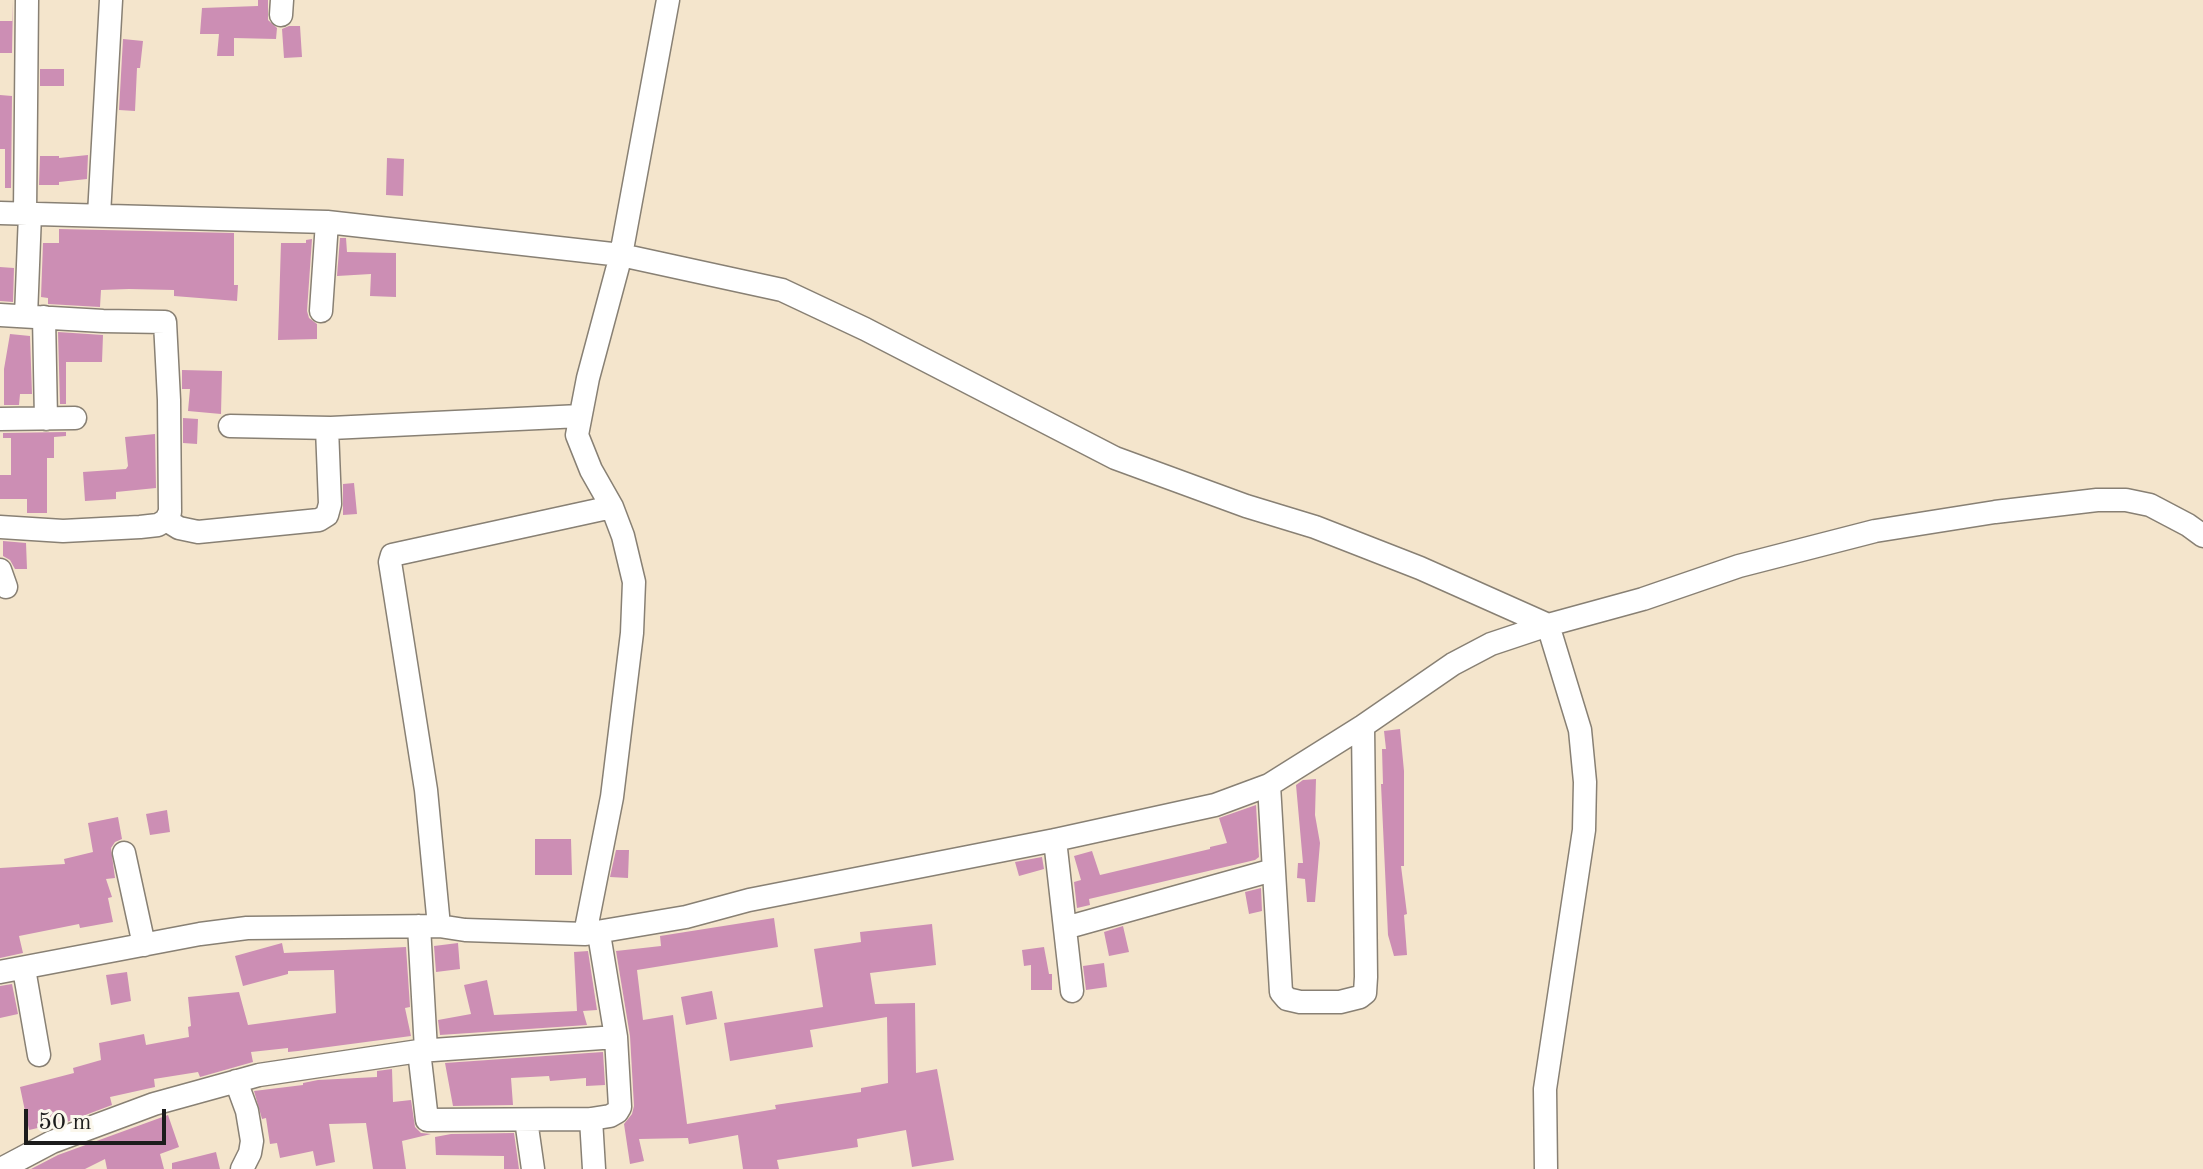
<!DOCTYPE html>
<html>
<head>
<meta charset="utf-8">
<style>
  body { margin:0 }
  #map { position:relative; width:2203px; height:1169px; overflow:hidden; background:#f4e5cc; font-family:"Old Standard TT",serif }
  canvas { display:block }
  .scale { position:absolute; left:24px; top:1109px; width:142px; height:36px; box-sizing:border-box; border:4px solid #1c1c1c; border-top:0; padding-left:10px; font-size:24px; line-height:28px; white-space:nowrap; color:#1c1c1c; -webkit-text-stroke:6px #fbf7ec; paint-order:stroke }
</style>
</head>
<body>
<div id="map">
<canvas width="2203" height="1169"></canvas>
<div class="scale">50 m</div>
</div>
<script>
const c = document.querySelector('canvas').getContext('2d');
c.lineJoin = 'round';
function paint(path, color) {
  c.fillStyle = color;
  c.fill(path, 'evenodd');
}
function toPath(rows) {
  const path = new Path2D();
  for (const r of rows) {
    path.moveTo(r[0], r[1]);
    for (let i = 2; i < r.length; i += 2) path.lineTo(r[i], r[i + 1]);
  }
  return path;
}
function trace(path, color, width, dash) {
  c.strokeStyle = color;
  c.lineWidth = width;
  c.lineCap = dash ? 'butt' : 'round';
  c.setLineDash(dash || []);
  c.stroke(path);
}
paint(toPath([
  [13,0,12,53,0,53,0,21,13,21],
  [258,0,268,0,268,20,277,28,276,39,234,38,234,56,217,56,219,34,200,34,202,8,258,6],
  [289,26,300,26,302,57,284,58,282,29],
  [123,39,143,41,140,68,137,68,135,111,119,110],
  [40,69,64,69,64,86,40,86],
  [0,95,12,96,11,188,5,188,5,149,7,149,0,149],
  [88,155,87,179,59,182,59,185,39,185,40,156,59,156,59,158],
  [387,158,404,159,403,196,386,195],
  [59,229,234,233,234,285,238,285,237,301,174,296,174,290,129,289,101,290,100,307,48,304,48,298,41,297,43,243,59,243],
  [340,238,346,238,347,252,396,253,396,297,370,296,371,274,337,276],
  [312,239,307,311,309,318,317,324,317,339,278,340,281,243,306,243,306,240],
  [0,267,14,268,13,302,0,301],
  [58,332,103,335,102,362,66,362,66,404,60,404],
  [10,334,30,336,32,394,20,394,19,405,4,405,4,369],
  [182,370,222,371,221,414,188,411,190,389,182,389],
  [183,418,198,419,197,444,183,443],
  [66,432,66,436,54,437,54,458,47,458,47,513,27,513,27,499,0,499,0,475,11,475,11,438,3,438,3,433],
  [155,434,156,488,116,492,116,499,85,501,83,472,126,469,128,466,125,437],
  [354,483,357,514,343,515,343,484],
  [3,541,26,543,27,569,15,569,10,560,3,556],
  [1400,729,1404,771,1404,866,1401,866,1407,914,1404,915,1407,955,1394,956,1388,935,1381,784,1383,784,1382,749,1386,749,1384,731],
  [1316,779,1315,815,1320,843,1315,902,1307,902,1305,879,1297,878,1298,863,1303,863,1296,785,1303,780],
  [1256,805,1259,857,1255,860,1089,899,1090,905,1077,908,1074,882,1081,880,1074,856,1092,851,1100,875,1210,849,1210,847,1227,843,1219,818],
  [167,810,170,832,150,835,146,814],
  [118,817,122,839,115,842,111,848,115,878,106,879,112,897,108,898,113,922,80,928,79,924,19,936,23,953,0,958,0,868,65,864,64,859,93,852,88,823],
  [535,839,571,839,572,875,535,875],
  [616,850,629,850,628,878,610,877],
  [1042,857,1044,869,1019,876,1015,862],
  [1261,888,1262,911,1249,914,1245,892],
  [774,918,778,947,637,970,643,1020,673,1015,687,1124,776,1109,775,1105,861,1092,861,1088,888,1083,887,1017,810,1030,813,1047,730,1061,724,1023,823,1007,814,949,861,942,860,932,932,924,936,965,870,973,875,1004,915,1003,916,1073,937,1069,954,1160,912,1167,906,1130,857,1139,858,1147,777,1160,779,1169,743,1169,738,1135,689,1144,688,1138,639,1139,644,1161,630,1164,624,1124,632,1114,634,1106,630,1036,616,951,661,946,660,936],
  [1123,926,1129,952,1109,956,1104,932],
  [282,943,284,953,406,947,410,1007,405,1008,411,1036,298,1051,288,1052,288,1048,251,1052,253,1062,200,1077,198,1072,154,1079,155,1087,110,1097,112,1105,43,1131,42,1127,29,1130,20,1087,74,1073,73,1068,101,1060,99,1043,144,1034,146,1045,189,1037,188,1027,191,1026,188,997,239,992,248,1025,336,1013,334,970,288,971,288,974,243,986,235,956],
  [458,943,460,969,436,972,434,946],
  [1044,947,1049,974,1052,974,1052,990,1031,990,1031,965,1024,966,1022,950],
  [588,951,597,1010,583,1011,587,1025,440,1035,438,1020,471,1014,464,985,487,980,494,1015,577,1011,574,952],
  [1104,963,1107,987,1086,990,1083,966],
  [127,972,131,1001,111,1005,106,975],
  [12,984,18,1014,0,1018,0,986],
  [712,991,717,1019,686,1025,681,997],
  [603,1052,605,1085,586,1086,586,1078,550,1081,549,1076,511,1078,513,1105,453,1106,445,1063],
  [392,1069,393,1102,411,1100,415,1127,421,1133,431,1134,402,1141,406,1169,373,1169,366,1123,329,1124,335,1162,316,1166,313,1151,280,1158,277,1143,270,1144,266,1118,262,1119,254,1091,303,1085,303,1083,318,1080,377,1077,377,1071],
  [168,1115,179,1147,160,1154,164,1169,107,1169,105,1159,85,1169,31,1169,58,1155],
  [514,1133,519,1169,504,1169,504,1156,436,1155,435,1137,451,1134],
  [216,1152,220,1169,172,1169,172,1163]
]), '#cc8eb4');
const minor = toPath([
  [281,15,282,0],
  [0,213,327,222,621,255,782,290,865,329,1115,458,1246,506,1315,527,1420,568,1548,625,1580,730,1585,782,1584,830,1545,1089,1546,1169],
  [25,213,27,0],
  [99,215,111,0],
  [321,311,327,222],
  [0,315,103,321,165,322,169,400,170,512,166,520,158,525,140,527,63,531,0,527],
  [26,316,30,214],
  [44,317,46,419],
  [0,419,75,418],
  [230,426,331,428,580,416],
  [166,520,179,528,198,532,319,520,327,515,330,504,327,428],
  [0,570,6,587],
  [1269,785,1281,992,1287,999,1300,1002,1340,1002,1360,997,1365,993,1366,977,1363,726],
  [1055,840,1072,991],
  [124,853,144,945],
  [419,926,426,1050],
  [439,926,426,790,390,562,392,555,612,507],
  [1065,928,1273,870],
  [585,934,612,797,632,633,634,582,623,536,612,507,591,470,577,435,588,378,621,255,668,0],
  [24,969,39,1055],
  [0,972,200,934,247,928,439,926,465,930,585,934,686,917,749,900,1055,840,1215,805,1269,785,1363,726,1453,664,1491,644,1548,625,1643,599,1739,566,1875,531,1995,512,2097,500,2126,500,2150,505,2188,525,2203,536],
  [419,1051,427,1120,591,1119,610,1116,617,1112,620,1107,616,1037,599,934],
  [236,1081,247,1111,252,1141,250,1153,242,1169],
  [591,1119,594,1169],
  [526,1120,533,1169],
  [1,1169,52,1142,154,1104,259,1075,419,1051,616,1037]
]);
trace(minor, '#888074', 25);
trace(minor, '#fff', 22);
</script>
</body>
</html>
